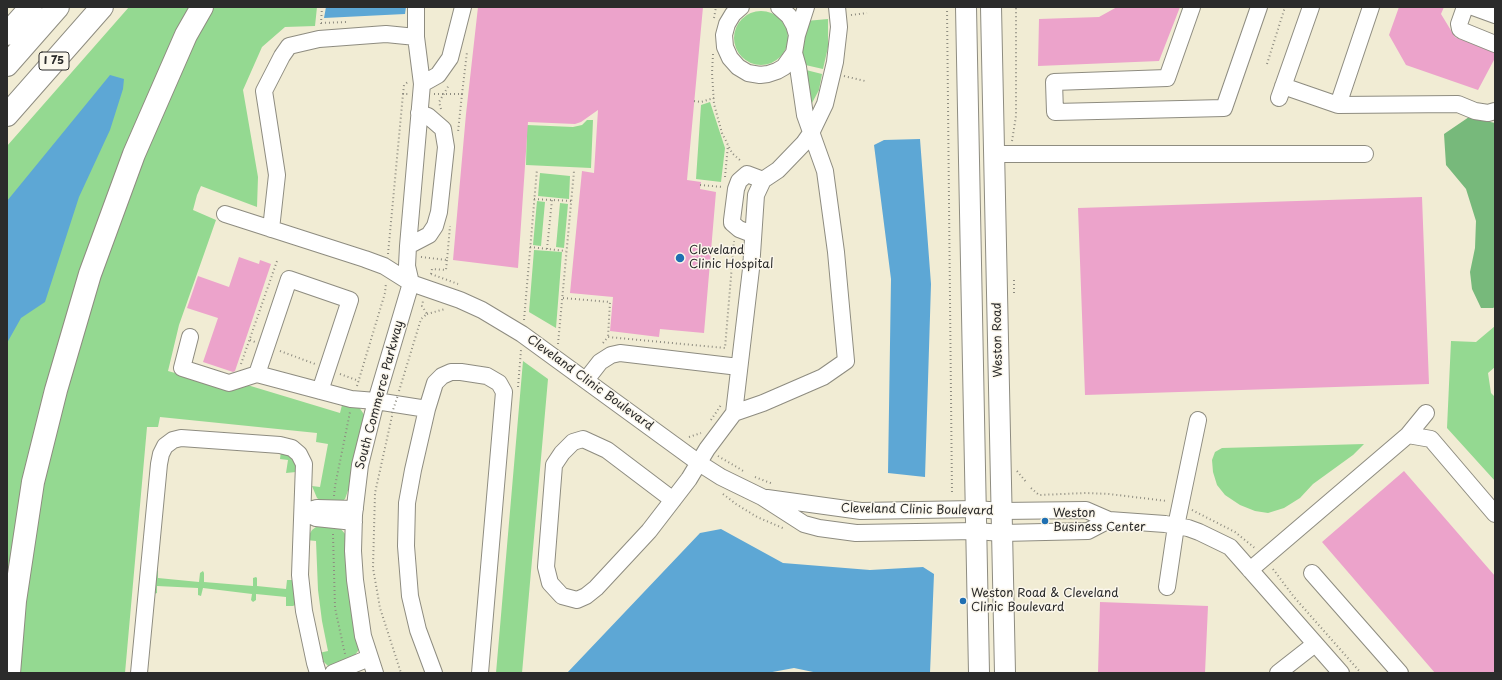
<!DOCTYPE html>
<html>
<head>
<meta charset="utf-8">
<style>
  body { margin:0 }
  #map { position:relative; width:1502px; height:680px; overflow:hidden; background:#f1ecd4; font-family:"Playpen Sans",sans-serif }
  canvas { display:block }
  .frame { position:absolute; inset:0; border:8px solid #2b2b2b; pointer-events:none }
</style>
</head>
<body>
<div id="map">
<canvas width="1502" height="680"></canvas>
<div class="frame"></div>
</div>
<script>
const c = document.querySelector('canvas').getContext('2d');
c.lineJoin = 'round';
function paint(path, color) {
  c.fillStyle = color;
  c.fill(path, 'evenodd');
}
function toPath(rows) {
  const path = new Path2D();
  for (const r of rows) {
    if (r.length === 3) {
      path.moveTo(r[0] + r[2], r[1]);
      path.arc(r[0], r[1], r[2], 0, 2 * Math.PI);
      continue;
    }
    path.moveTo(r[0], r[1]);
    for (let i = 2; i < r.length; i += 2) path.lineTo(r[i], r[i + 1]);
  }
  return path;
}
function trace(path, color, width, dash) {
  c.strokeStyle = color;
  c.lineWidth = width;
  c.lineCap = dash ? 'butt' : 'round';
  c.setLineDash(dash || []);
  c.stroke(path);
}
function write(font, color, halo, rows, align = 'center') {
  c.font = font + ' "Playpen Sans",sans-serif';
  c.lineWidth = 3;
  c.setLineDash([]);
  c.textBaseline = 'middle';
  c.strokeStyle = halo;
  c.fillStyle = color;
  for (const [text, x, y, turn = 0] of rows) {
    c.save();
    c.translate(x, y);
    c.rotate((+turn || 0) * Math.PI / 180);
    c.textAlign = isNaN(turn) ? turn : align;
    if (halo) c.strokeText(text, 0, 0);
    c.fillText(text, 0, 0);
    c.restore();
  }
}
paint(toPath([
  [129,7,194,7,93,242,7,649,7,146],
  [210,7,317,7,315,26,285,27,262,47,243,90,258,177,257,207,201,186,197,195,193,210,216,220,179,325,168,371,227,388,244,384,340,413,343,401,359,407,365,416,350,485,345,499,337,505,327,505,317,498,312,486,320,487,328,444,316,442,317,433,160,417,158,427,147,427,125,673,18,673,22,626,42,470,123,197],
  [761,38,27],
  [828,19,828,47,823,69,801,64,802,41,806,21],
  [802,69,822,74,819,90,812,103,810,103],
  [710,102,725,148,721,182,696,179,701,105],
  [587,120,593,120,591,168,526,165,527,125,573,127,582,125],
  [540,173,570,176,569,199,538,196],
  [537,201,545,202,541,246,533,245],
  [560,203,568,204,564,248,556,247],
  [534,250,562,252,556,328,529,312],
  [1495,326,1495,367,1488,373,1491,393,1495,397,1495,481,1447,428,1451,341,1476,342],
  [523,361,548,379,522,673,496,673],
  [1364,444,1353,455,1313,484,1300,498,1284,508,1268,513,1255,511,1240,505,1225,495,1217,485,1213,472,1212,460,1215,452,1222,448],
  [281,451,284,451,297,462,296,472,286,473,288,460,280,459],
  [320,524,340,528,346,535,358,645,358,651,352,659,333,668,328,666,323,661,319,653,328,651,322,621,318,590,316,541,306,540,312,530],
  [156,569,158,571,158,578,199,582,200,573,203,571,204,573,204,582,253,586,253,578,256,577,257,578,257,586,286,589,287,580,293,580,294,582,295,605,293,606,286,606,286,597,256,594,256,600,253,602,251,600,252,594,203,588,201,596,198,595,198,588,157,586,157,593,154,594]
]), '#94d991');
paint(toPath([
  [1469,117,1495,123,1495,307,1493,308,1481,308,1472,289,1470,272,1475,248,1476,221,1466,189,1446,165,1444,134]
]), '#77b97b');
paint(toPath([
  [326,7,406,7,405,14,324,18],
  [110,75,124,79,123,89,110,130,79,197,45,302,21,318,7,343,7,201],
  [920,139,931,284,925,477,888,473,891,279,874,145,884,140],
  [721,529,783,563,870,570,923,567,934,574,930,673,818,673,794,668,767,673,567,673,700,533]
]), '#5da7d5');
paint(toPath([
  [478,7,703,7,687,180,701,182,700,189,716,192,704,333,660,329,659,337,610,331,613,297,570,293,582,171,594,173,598,110,581,122,575,124,528,122,518,268,453,260,466,114],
  [1117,7,1180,7,1159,61,1038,66,1039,19,1099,17],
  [1399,7,1444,7,1441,14,1455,37,1495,53,1495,58,1478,90,1406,65,1389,35],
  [1422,197,1429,384,1085,395,1078,208],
  [239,257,259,264,260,260,271,264,235,371,233,372,203,362,218,318,187,308,198,276,229,287],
  [1404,471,1495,576,1495,673,1435,673,1322,542],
  [1100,602,1208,606,1205,673,1098,673]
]), '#eca3cb');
const minor = toPath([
  [741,7,733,14,727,24,724,35,725,47,730,58,738,67,748,73,760,75,768,74,777,71,784,67,794,53,797,35,794,25,789,16,779,7],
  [1192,7,1167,78,1054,82,1055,112,1224,108,1259,7],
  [1465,7,1459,24,1460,29,1463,31,1495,44],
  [1473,7,1495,15],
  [797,35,806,7],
  [422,84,438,75,450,58,463,7],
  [1283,86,1338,105,1458,104,1475,111,1488,113,1495,111],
  [1279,98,1311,7],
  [1338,105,1371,7],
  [994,154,1365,154],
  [225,214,365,259,384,266,411,283,460,300,482,310,522,334,699,463,721,477,762,497,804,524,819,528,856,533,976,531,1002,533,1088,531,1109,520],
  [271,229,277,175,264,91,282,56,289,46,319,39,386,34,416,37],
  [752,234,739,229,732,223,732,220,736,189,739,181,747,174,763,180],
  [408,246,429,235,435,226,439,212,446,147,443,129,428,116,419,113],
  [190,337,182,368,229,383,257,374],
  [586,380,600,362,611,355,620,353,739,367],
  [320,391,350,300,289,279,257,374,351,399,376,401,427,409],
  [734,413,763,403,823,377,846,361,836,252,825,171,805,115,798,67,794,53],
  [1408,435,1431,439,1495,514],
  [767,498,861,511,976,509,1001,511,1086,510,1109,520,1165,524,1188,528,1199,532,1230,547,1341,673],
  [673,500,607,450,583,439,573,442,562,453,554,465,546,567,550,583,562,596,577,600,586,596,596,588,649,531,689,479,707,449,734,413,751,269,756,195,763,180,778,170,804,143,811,133,825,104,835,62,839,27,837,7],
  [306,511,317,508,355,509],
  [303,512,316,518,354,522],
  [1250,570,1408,435,1426,413],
  [1312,573,1400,673],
  [1167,587,1176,526,1198,420],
  [139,673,159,464,161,454,165,446,173,440,181,438,280,445,292,448,299,454,304,464,300,575,304,611,315,663,318,673],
  [333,673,369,658],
  [375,673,363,636,355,580,353,551,354,515,360,465,376,401,411,283,407,266,408,246,422,84,416,37,416,7],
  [434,673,418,630,410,596,406,546,407,503,413,470,427,409,435,383,442,376,451,372,461,372,487,376,499,383,504,392,480,673],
  [1278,673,1315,644]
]);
const major = toPath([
  [966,7,979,673],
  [991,7,1005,673]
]);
const highway = toPath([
  [7,34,31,7],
  [7,65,58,7],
  [7,115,102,7],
  [9,673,15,601,33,482,56,390,90,274,134,154,186,35,202,7]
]);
trace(minor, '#8e8c80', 18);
trace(major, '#8e8c80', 22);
trace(highway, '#8e8c80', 24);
trace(toPath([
  [322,7,321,23,348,22],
  [947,7,952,494],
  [851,15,867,13],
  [714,18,716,7],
  [713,54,712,73,714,104,722,133,732,153,742,162],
  [1267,64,1285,7],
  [844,76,865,81],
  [403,94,404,85,409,81],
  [434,94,462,94,458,132],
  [462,94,467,52],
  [694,101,701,102,714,98],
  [441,109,439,102,449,85],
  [1012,141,1016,116,1016,7],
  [725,177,728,145],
  [700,185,723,187],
  [534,199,571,201],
  [530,247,566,251],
  [547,249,552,200],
  [388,254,403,94,408,94],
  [421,257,447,260,450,226],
  [431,274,458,284],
  [431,274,432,269,446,270,447,260],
  [1014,280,1014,293],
  [563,298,610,302,608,337],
  [427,314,445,309],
  [524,320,537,169],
  [250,340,255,342],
  [603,343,608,337,725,348,734,241],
  [558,344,574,171],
  [280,351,315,364],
  [241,364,277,261],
  [340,374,359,381],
  [357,386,385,293,386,283],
  [518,387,521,350],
  [399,391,421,319,427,314,422,306,423,301],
  [392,416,375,493,373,568,380,608,401,673],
  [711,420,721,405],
  [689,437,701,433],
  [718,456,745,472],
  [1017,471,1027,483],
  [755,477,773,484],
  [1031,488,1039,495,1086,493,1109,494,1167,501],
  [723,494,736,504,757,517,785,529],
  [334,496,335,486,350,412],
  [1192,510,1235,532,1256,549],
  [333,534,335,608,345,654],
  [1273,569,1294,597,1361,673]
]), '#8e8c80', 2, [1, 3]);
trace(minor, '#fff', 16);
trace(major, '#fff', 20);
trace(highway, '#fff', 22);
trace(toPath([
  [392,413,398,395]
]), '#8e8c80', 2, [1, 3]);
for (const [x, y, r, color] of [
  [680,258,5,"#1f6fb2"],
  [1045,521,4,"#1f6fb2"],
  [963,601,4,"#1f6fb2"]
]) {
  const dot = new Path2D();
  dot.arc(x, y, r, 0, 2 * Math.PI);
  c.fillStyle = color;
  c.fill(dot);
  trace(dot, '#fbf7ec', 1.5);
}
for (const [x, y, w] of [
  [54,61,30]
]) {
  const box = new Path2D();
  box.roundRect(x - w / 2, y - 9, w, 18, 3);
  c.fillStyle = '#fbf7ec';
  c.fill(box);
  trace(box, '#2b2b2b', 1);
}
write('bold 11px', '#2b2b2b', null, [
  ["I 75",54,61]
]);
write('12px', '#2b2b2b', '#fbf7ec', [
  ["Cleveland",689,251],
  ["Clinic Hospital",689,265],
  ["Weston",1053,514],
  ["Business Center",1053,528],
  ["Weston Road & Cleveland",971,594],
  ["Clinic Boulevard",971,608]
], 'left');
write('12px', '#2b2b2b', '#fbf7ec', [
  ["Weston Road",998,340,-91],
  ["Cleveland Clinic Boulevard",590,383,36],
  ["South Commerce Parkway",380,395,-75],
  ["Cleveland Clinic Boulevard",917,510,1]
]);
</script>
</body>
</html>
